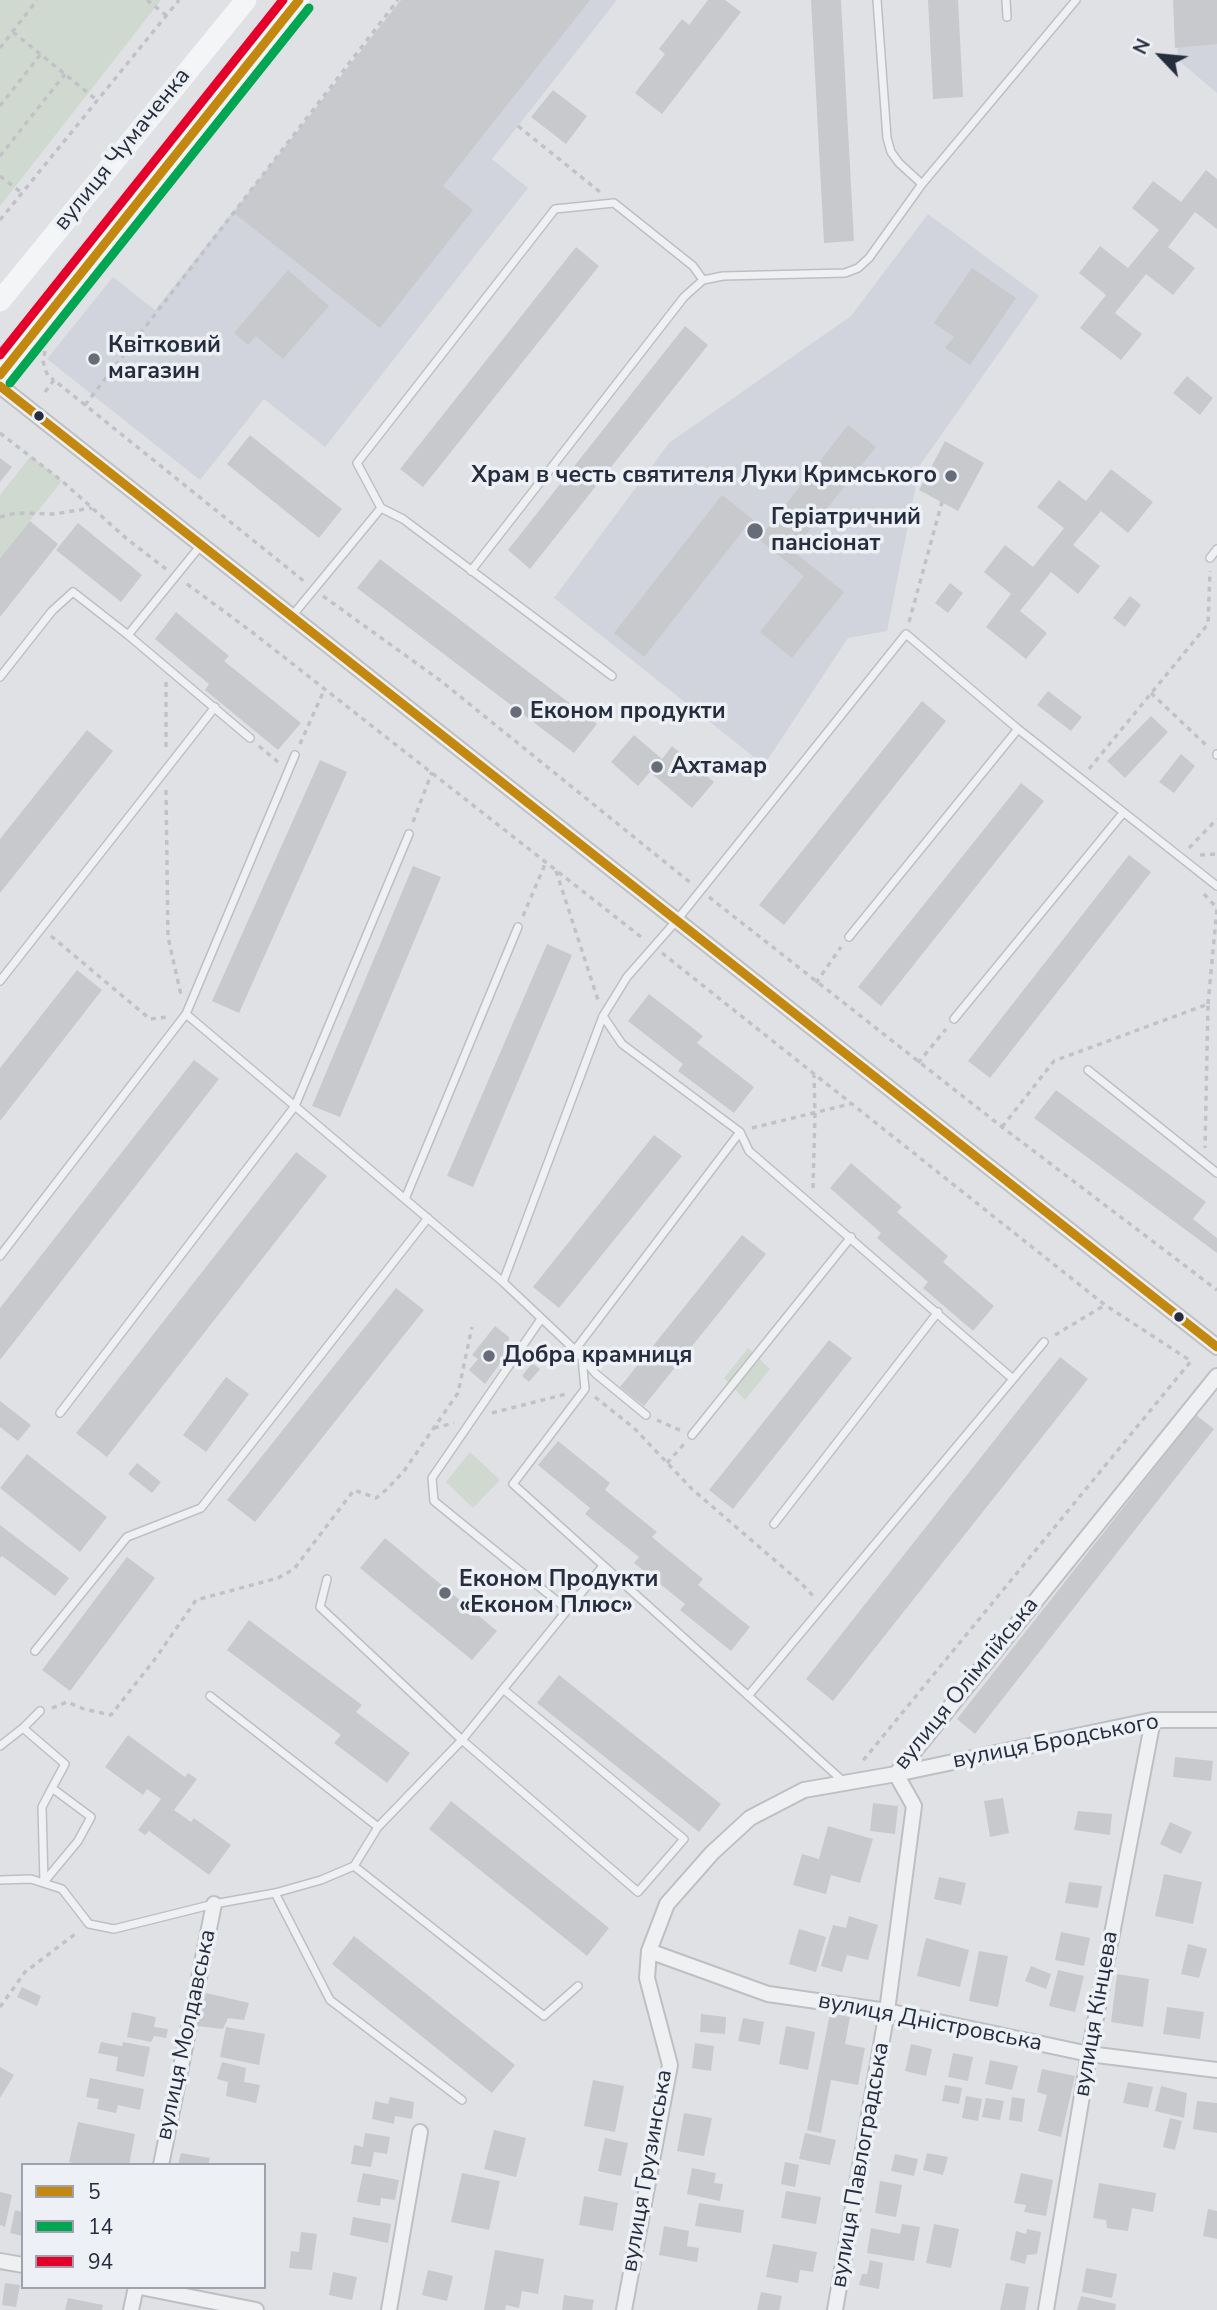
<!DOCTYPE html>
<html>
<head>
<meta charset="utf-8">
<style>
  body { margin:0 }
  #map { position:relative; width:1217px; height:2310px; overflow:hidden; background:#e0e1e5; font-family:"Nunito Sans",sans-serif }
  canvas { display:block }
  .legend { position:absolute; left:21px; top:2163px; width:245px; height:126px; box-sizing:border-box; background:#edf0f5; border:2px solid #9da2ac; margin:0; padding:9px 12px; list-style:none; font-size:21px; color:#262d3f }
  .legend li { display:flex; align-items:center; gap:14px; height:35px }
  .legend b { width:35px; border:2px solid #9da2ac }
  .north { position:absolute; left:1126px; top:21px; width:70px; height:70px; -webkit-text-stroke:5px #edf0f5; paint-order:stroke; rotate:296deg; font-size:19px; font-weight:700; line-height:28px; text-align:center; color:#262d3f }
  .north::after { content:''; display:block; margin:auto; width:24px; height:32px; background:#262d3f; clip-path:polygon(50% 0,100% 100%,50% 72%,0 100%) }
</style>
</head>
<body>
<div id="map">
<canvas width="1217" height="2310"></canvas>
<ul class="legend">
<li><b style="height:9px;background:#c38810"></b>5</li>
<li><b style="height:9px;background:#00a651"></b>14</li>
<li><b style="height:9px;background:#e4002b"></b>94</li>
</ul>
<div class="north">N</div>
</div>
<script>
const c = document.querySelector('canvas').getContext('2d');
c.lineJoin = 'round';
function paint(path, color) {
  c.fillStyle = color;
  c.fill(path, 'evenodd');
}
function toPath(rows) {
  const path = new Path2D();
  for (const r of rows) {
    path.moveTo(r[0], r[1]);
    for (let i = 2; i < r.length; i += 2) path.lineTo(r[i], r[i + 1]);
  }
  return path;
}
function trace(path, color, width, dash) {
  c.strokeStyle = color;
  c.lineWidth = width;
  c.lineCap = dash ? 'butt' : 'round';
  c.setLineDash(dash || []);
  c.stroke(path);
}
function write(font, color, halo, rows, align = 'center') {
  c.font = font + ' "Nunito Sans",sans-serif';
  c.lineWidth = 7;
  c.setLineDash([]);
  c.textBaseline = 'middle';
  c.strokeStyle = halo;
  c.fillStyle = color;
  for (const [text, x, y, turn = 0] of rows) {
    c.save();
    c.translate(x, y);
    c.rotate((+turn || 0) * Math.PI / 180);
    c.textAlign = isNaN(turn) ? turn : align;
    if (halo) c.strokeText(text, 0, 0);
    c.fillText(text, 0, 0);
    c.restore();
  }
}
paint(toPath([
  [401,0,617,0,492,159,528,188,325,447,264,399,200,480,47,359,113,277,155,310],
  [1176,0,1217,0,1217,93,1178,60],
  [928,214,1039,296,920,465,887,631,848,638,764,765,554,598,669,443,851,316]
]), '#d1d4dc');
paint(toPath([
  [0,0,161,0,0,206],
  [31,456,62,481,0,558,0,495],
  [748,1348,770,1369,745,1400,724,1378],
  [470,1452,500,1480,473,1508,446,1482]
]), '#cfd9d0');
paint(toPath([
  [401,0,590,0,443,186,473,210,380,328,234,213],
  [708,0,725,0,741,12,662,114,635,93,665,54,659,49,682,19,689,25],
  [811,0,841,0,854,241,824,243],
  [928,0,958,0,963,97,933,99],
  [1173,0,1217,0,1217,44,1175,48],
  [553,90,587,116,566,144,531,117],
  [1206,170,1217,179,1217,229,1195,212,1168,247,1195,268,1173,295,1146,274,1115,313,1142,334,1121,360,1080,328,1106,295,1079,273,1100,246,1128,268,1159,230,1132,208,1153,181,1181,202],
  [576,247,599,266,423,487,400,469],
  [972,268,1016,298,970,365,945,348,954,337,934,323],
  [288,270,329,306,283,359,256,336,248,345,234,333],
  [685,326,708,345,530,569,508,550],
  [1187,376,1213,398,1200,415,1173,393],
  [848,425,876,447,793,551,844,592,792,658,760,632,804,576,745,528,644,657,614,633,722,495,766,530],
  [250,435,342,509,319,538,227,464],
  [945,441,984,463,958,511,919,490],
  [0,458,12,467,0,482],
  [1111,469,1153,502,1128,533,1101,511,1073,545,1100,566,1078,594,1051,572,1020,611,1047,633,1026,659,986,627,1011,594,984,572,1005,545,1033,567,1064,528,1037,507,1059,480,1086,501],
  [30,521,58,544,0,617,0,558],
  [78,523,142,575,121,602,56,550],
  [380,559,597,724,574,753,357,588],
  [950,583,963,593,948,613,935,603],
  [1130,596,1141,605,1125,627,1113,618],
  [176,612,229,656,224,661,301,723,278,750,205,690,209,684,155,639],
  [1048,691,1082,717,1071,731,1037,705],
  [922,701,946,721,784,925,759,905],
  [1151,716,1168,732,1125,778,1107,761],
  [87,730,113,751,0,893,0,839],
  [634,735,662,759,672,746,714,782,692,808,650,772,638,786,611,762],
  [1181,754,1195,766,1174,793,1159,782],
  [320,760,347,772,239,1013,212,1001],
  [1021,783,1044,801,881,1006,858,987],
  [1129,855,1151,872,990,1078,968,1061],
  [413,866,441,877,340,1117,312,1106],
  [547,944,572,955,473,1187,447,1176],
  [77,970,102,990,0,1121,0,1068],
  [649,994,703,1036,697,1043,754,1087,734,1113,678,1071,683,1064,628,1021],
  [194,1060,219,1079,0,1360,0,1308],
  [1056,1090,1206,1202,1193,1219,1217,1238,1217,1253,1034,1118],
  [654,1135,682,1156,559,1308,533,1287],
  [296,1152,327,1176,107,1457,76,1433],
  [851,1163,902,1207,897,1212,948,1256,943,1262,994,1306,973,1331,923,1288,928,1282,877,1238,881,1233,830,1188],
  [742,1235,766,1254,644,1406,620,1387],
  [396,1288,424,1310,255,1522,227,1500],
  [495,1326,509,1337,507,1354,485,1384,469,1370,478,1359,472,1355],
  [829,1340,852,1358,733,1509,709,1490],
  [1060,1357,1088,1379,833,1701,806,1679],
  [532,1363,540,1369,529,1382,522,1376],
  [226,1377,249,1394,206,1452,183,1435],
  [0,1401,31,1425,18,1441,0,1427],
  [1196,1415,1214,1429,975,1734,957,1719],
  [558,1441,610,1483,605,1490,657,1532,652,1537,703,1579,698,1585,750,1627,731,1651,680,1610,685,1604,634,1563,639,1557,585,1514,590,1508,538,1465],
  [27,1454,107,1517,80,1552,0,1488],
  [137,1463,161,1482,152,1493,128,1474],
  [0,1525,69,1578,55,1596,2,1556,0,1558],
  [385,1538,497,1631,472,1660,360,1568],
  [127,1557,155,1578,70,1691,42,1670],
  [249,1620,362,1705,356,1712,410,1753,387,1783,334,1743,341,1735,227,1650],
  [559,1675,721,1804,699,1832,537,1703],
  [128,1735,185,1777,188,1773,197,1779,174,1810,191,1822,194,1818,231,1845,209,1875,149,1831,145,1835,138,1830,161,1799,147,1789,143,1795,105,1767],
  [1175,1757,1213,1761,1211,1781,1173,1777],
  [1003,1798,1009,1833,990,1837,984,1801],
  [451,1801,609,1928,587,1956,429,1829],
  [873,1803,898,1806,895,1834,870,1831],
  [1078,1811,1112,1814,1110,1835,1074,1830],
  [1170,1822,1192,1832,1181,1854,1160,1844],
  [828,1826,873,1839,860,1883,831,1875,826,1894,793,1885,802,1854,819,1859],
  [1164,1874,1202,1882,1193,1924,1155,1916],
  [939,1877,966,1883,961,1905,934,1899],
  [1069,1882,1102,1886,1098,1908,1065,1903],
  [849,1916,878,1925,868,1960,847,1955,842,1972,821,1966,833,1925,846,1928],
  [799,1929,826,1937,816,1972,789,1964],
  [1061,1932,1090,1938,1084,1966,1055,1960],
  [354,1936,515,2065,492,2093,332,1964],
  [926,1938,969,1950,960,1987,917,1976],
  [1188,1944,1207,1949,1199,1978,1181,1974],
  [979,1951,1008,1956,998,2007,969,2001],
  [1031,1966,1051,1974,1046,1989,1025,1981],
  [1058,1970,1084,1976,1075,2012,1049,2006],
  [1117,1974,1149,1979,1143,2027,1111,2022],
  [22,1987,41,1996,37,2006,17,1997],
  [206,1993,249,2003,244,2020,228,2018,223,2029,197,2026],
  [1167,2007,1204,2012,1200,2039,1163,2034],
  [132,2012,156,2017,154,2027,168,2029,166,2038,154,2036,151,2042,127,2037],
  [830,2013,850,2017,845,2044,865,2048,858,2085,831,2080,821,2133,807,2130],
  [701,2014,726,2017,725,2034,700,2032],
  [743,2018,764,2022,760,2045,738,2041],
  [786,2026,815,2032,808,2070,779,2064],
  [226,2027,265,2034,259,2065,220,2057],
  [101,2042,122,2046,123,2042,150,2047,144,2077,116,2071,118,2057,98,2053],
  [695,2043,714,2046,711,2071,692,2068],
  [911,2044,932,2049,926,2076,905,2071],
  [953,2053,973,2057,968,2081,948,2077],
  [990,2060,1018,2066,1012,2090,985,2084],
  [222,2062,246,2068,244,2082,260,2085,256,2103,226,2096,228,2082,217,2079],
  [0,2067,14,2075,0,2098],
  [1042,2069,1075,2076,1061,2137,1038,2131,1047,2095,1037,2092],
  [90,2078,144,2089,140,2110,118,2105,116,2113,97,2109,99,2099,86,2097],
  [593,2080,624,2086,615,2132,584,2126],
  [1128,2082,1153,2087,1148,2108,1123,2103],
  [945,2085,962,2088,959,2104,942,2101],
  [1161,2086,1187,2093,1184,2118,1155,2111],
  [966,2096,982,2099,978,2121,962,2118],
  [390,2097,414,2102,412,2119,395,2116,394,2124,372,2119,375,2101,388,2104],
  [1012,2097,1025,2099,1022,2122,1009,2120],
  [986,2098,1004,2101,1000,2120,982,2117],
  [1197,2101,1217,2103,1217,2133,1193,2129],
  [684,2113,712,2118,704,2156,677,2151],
  [1170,2118,1182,2121,1175,2150,1163,2147],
  [78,2122,135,2134,129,2165,82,2165,69,2162],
  [494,2130,526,2138,516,2177,484,2169],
  [365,2133,390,2137,387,2154,374,2152,371,2167,351,2164,354,2145,363,2147],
  [805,2133,836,2140,830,2165,799,2159],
  [605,2138,628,2143,621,2176,598,2171],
  [181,2153,210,2158,208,2165,178,2165],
  [927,2153,948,2157,943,2175,923,2170],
  [895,2154,918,2159,914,2176,891,2171],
  [785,2162,799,2165,795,2187,781,2184],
  [692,2168,716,2173,714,2183,723,2184,720,2201,687,2194],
  [363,2173,399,2180,395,2200,381,2198,380,2206,357,2202],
  [462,2173,500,2181,489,2230,451,2222],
  [1021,2173,1053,2180,1046,2216,1024,2212,1026,2205,1014,2203],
  [880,2181,902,2185,896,2217,875,2213],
  [1099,2183,1156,2193,1153,2212,1132,2208,1128,2231,1107,2228,1106,2220,1093,2218],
  [786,2191,821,2197,816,2224,781,2218],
  [0,2192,12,2195,5,2227,0,2225],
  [584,2196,618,2203,613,2231,579,2225],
  [699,2203,744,2210,741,2233,695,2226],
  [1208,2209,1217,2211,1217,2239,1203,2236],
  [15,2210,23,2212,23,2236,10,2233],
  [353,2217,391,2224,388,2243,350,2235],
  [902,2224,920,2227,914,2261,867,2253,871,2228,900,2234],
  [934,2224,959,2229,951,2268,926,2263],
  [664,2226,689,2231,687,2246,699,2248,697,2262,659,2255],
  [1027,2229,1041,2232,1037,2254,1027,2255,1025,2264,1010,2260,1016,2231,1026,2234],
  [301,2232,317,2234,312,2270,289,2268,291,2251,299,2252],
  [773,2244,817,2252,813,2272,800,2270,798,2283,766,2277],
  [495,2250,544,2259,538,2294,522,2291,519,2308,506,2305,505,2310,484,2310],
  [870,2260,883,2263,879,2289,859,2285,862,2274,867,2274],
  [1086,2268,1117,2274,1112,2298,1082,2292],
  [428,2270,453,2276,447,2301,422,2295],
  [333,2272,357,2277,352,2300,329,2295],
  [5,2283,20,2285,16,2307,2,2305],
  [1006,2283,1029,2287,1025,2310,1000,2310],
  [761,2292,782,2296,779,2310,757,2310],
  [564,2295,594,2300,592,2310,562,2310],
  [1081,2296,1116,2304,1115,2310,1077,2310],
  [68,2298,103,2305,102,2310,65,2310]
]), '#c8c9cd');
const lane = toPath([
  [877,0,887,138,891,152,899,163,922,184],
  [1006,0,1007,17],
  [381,508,357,463,555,209,614,203,693,266,703,280],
  [1210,558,1217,549],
  [471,571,684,297,703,280,723,276,845,273,858,268,869,258,922,184,1076,0],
  [292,616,381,508,403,519,612,676],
  [128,635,250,738],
  [0,677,52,611,73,592,128,635,201,545],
  [1217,755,1217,754],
  [849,937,1018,729],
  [0,981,215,707],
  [186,1014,503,1282,575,1350,596,1374,646,1415],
  [603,1016,622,1044,740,1132,749,1151,1013,1379],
  [954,1019,1123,813],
  [1088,1070,1217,1173],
  [405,1199,518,927],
  [0,1256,186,1014,295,755],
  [503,1282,603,1016,627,977,677,920,906,634,1018,729,1217,886],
  [541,1319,432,1478,434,1501,568,1610],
  [575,1350,740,1132],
  [582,1358,585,1389,513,1484,844,1782],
  [60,1413,295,1106,409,834],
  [692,1435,851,1237],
  [774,1524,938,1312],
  [327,1579,320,1607,462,1740,638,1892,684,1839,503,1689],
  [35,1651,127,1537,201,1508,428,1218],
  [210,1696,378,1827],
  [748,1696,1044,1342],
  [23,1728,65,1764,52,1788,42,1807,44,1882,78,1841,91,1817,52,1788],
  [0,1746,23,1728,40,1711],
  [354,1866,544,2016,578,1986],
  [0,1880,31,1879,62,1889,89,1924,114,1929,214,1904,275,1893,321,1880,354,1866,378,1827,462,1740,603,1566],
  [275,1893,330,2000,462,2100]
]);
const street = toPath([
  [0,386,1217,1347],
  [896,1774,1217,1376],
  [649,1951,768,1994,887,2011,1089,2054,1217,2070],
  [161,2165,214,1904],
  [0,2261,23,2265],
  [140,2287,256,2310],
  [131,2310,136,2287],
  [389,2310,420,2132],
  [624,2310,670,2065,647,1978,649,1951,667,1904,712,1853,750,1818,804,1790,896,1774,1153,1720,1217,1720],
  [835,2310,887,2011,914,1806,896,1774],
  [1046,2310,1089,2054,1153,1720]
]);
trace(lane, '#bebfc3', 10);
trace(street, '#bebfc3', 18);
trace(toPath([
  [147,0,167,16],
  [13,32,98,101],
  [0,48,37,0],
  [0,106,40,55],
  [518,126,600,192],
  [0,156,65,74],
  [0,176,22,193],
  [0,220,179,0],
  [45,351,43,361,45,369,48,376,54,380],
  [45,392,54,380,305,582],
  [85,405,398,0],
  [0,433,62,481,127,539,166,569],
  [0,517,16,513,54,514,92,508],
  [187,584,252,632,645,940],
  [323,596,441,681,692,884],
  [909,622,942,502],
  [166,682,166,748],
  [1151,693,1208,747],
  [300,744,325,688],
  [259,746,278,762],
  [1089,769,1208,624,1210,571],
  [166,790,168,937,181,995],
  [413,822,432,772],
  [1189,848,1217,819],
  [1200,855,1217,854],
  [556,871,598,1000],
  [1204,894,1217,908],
  [709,897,1002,1127,1217,1290],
  [523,916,546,862],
  [51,936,150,1019,167,1017],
  [662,953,1105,1305,1191,1361,861,1763],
  [816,983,841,947],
  [1208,1004,1217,908],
  [918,1063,946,1029],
  [1002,1127,1054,1061,1208,1004,1205,1148],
  [752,1128,850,1104],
  [813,1188,815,1113,814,1075],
  [1055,1335,1105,1305],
  [595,1397,634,1428,692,1489,800,1582,814,1597],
  [492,1413,566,1394],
  [657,1420,682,1431],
  [434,1428,454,1423],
  [667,1463,684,1444],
  [52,1708,67,1702,84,1709,111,1715,155,1659,196,1600,278,1578,294,1569,354,1490,376,1498,386,1490,404,1471,458,1393,472,1327],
  [0,2007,25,1972,78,1932]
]), '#c1c2c7', 3.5, [5, 5]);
trace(lane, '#eff0f2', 7);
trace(street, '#eff0f2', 14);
trace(toPath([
  [0,301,246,0],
  [0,375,299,0]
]), '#f4f5f6', 21);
trace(toPath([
  [0,375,299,0],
  [0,386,1217,1347]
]), '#c38810', 9);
trace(toPath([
  [10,383,309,8]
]), '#00a651', 9);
trace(toPath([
  [0,355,283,0]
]), '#e4002b', 9);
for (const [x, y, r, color] of [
  [94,359,7,"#676c79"],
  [39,416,6,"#262d3f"],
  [951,476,7,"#676c79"],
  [755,531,9,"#676c79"],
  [516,712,7,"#676c79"],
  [657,767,7,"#676c79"],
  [1179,1317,6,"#262d3f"],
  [489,1356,7,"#676c79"],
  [445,1593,7,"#676c79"]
]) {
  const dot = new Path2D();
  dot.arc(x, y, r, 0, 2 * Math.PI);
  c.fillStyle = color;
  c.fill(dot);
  trace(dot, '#edf0f5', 2.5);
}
write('23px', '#262d3f', '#edf0f5', [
  ["вулиця Чумаченка",123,150,-51],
  ["вулиця Олімпійська",967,1684,-51],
  ["вулиця Бродського",1056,1742,-11],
  ["вулиця Кінцева",1097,2014,-80],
  ["вулиця Дністровська",930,2023,11],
  ["вулиця Молдавська",187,2035,-78],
  ["вулиця Павлоградська",861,2165,-80],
  ["вулиця Грузинська",648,2171,-80]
]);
write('bold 23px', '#262d3f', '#edf0f5', [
  ["Квітковий",108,346],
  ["магазин",108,372],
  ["Храм в честь святителя Луки Кримського",937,476,"right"],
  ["Геріатричний",771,518],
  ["пансіонат",771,544],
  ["Економ продукти",530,712],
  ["Ахтамар",671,767],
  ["Добра крамниця",503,1356],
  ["Економ Продукти",459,1580],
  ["«Економ Плюс»",459,1606]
], 'left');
</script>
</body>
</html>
